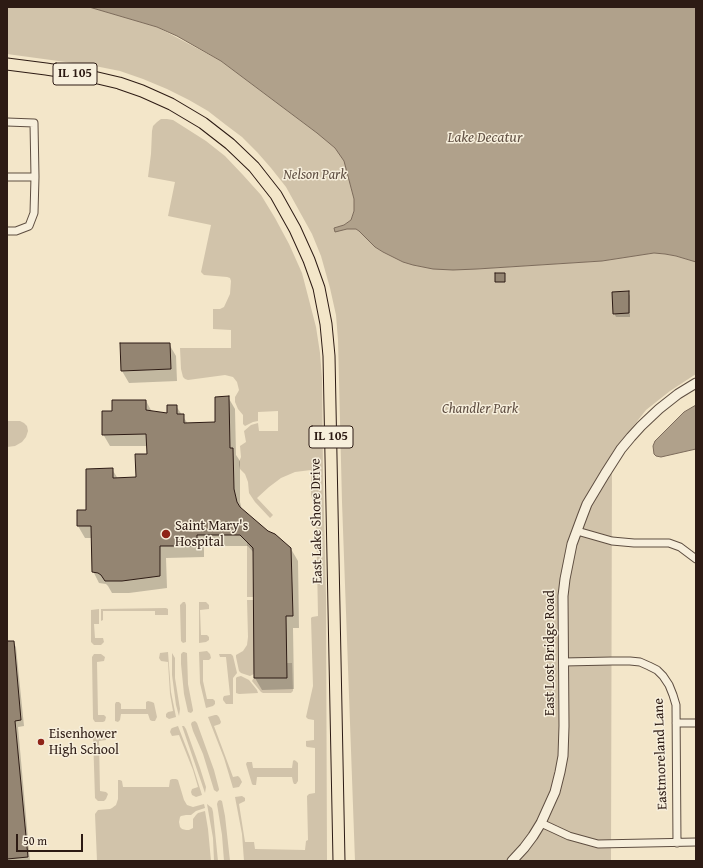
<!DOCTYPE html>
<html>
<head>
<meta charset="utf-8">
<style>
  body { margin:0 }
  #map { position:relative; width:703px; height:868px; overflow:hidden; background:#f3e6c9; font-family:"Gentium Book Plus",serif }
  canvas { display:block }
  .frame { position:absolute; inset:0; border:8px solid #2d1b14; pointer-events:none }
  .scale { position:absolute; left:16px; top:834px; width:67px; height:18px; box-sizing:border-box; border:2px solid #2d1b14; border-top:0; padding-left:5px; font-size:12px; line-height:14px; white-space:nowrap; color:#2d1b14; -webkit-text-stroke:3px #f7efdc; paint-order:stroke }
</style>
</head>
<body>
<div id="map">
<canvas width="703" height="868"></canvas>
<div class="frame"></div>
<div class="scale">50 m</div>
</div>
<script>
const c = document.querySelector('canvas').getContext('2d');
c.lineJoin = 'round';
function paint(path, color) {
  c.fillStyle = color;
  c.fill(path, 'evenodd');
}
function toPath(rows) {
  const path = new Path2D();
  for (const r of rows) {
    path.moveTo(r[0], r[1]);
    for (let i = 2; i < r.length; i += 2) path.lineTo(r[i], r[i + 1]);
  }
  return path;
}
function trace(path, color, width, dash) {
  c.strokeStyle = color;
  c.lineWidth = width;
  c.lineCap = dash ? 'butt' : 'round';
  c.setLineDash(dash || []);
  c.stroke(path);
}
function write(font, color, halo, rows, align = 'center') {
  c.font = font + ' "Gentium Book Plus",serif';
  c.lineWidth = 3;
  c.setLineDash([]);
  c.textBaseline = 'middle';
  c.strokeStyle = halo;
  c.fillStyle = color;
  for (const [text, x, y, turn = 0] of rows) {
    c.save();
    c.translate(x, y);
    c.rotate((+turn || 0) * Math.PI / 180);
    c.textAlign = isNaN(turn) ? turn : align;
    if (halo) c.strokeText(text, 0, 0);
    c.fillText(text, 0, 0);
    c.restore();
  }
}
paint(toPath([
  [7,7,89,7,157,27,221,61,317,133,335,148,341,155,346,165,354,199,354,211,351,220,344,225,334,228,335,231,347,229,356,229,359,231,375,247,383,252,403,262,423,267,477,269,602,261,654,253,665,254,676,256,696,262,696,374,670,391,646,410,612,453,611,861,355,861,342,502,338,340,336,315,330,288,321,256,312,234,286,187,271,168,257,152,242,137,226,125,208,111,189,100,167,89,143,79,120,71,95,66,7,54],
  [161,119,167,119,173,120,206,141,225,156,243,175,261,195,275,218,289,244,302,273,316,327,320,353,322,378,323,471,326,596,327,861,244,861,242,834,235,797,242,796,245,798,245,801,239,804,245,842,254,842,255,849,305,850,306,841,308,840,307,796,309,794,315,793,315,748,307,747,306,746,306,741,314,740,314,720,308,719,306,717,313,686,311,618,312,617,318,616,316,511,311,495,311,470,295,472,281,478,269,487,257,498,273,515,270,518,255,502,249,493,248,482,245,474,240,469,239,465,239,462,241,457,240,446,246,442,244,431,251,425,258,423,259,431,278,431,278,411,258,412,258,421,253,422,245,426,243,424,243,415,238,409,235,402,235,397,238,392,239,390,237,382,233,377,225,375,188,380,185,379,183,377,181,369,180,348,231,348,231,330,213,329,213,309,220,309,224,307,230,294,231,281,230,278,227,277,204,275,201,272,211,225,168,216,175,182,148,177,151,154,152,131,153,126,157,122],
  [7,421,20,421,24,423,27,426,28,431,26,437,22,442,15,446,7,447],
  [247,542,253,548,254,597,247,597],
  [247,600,254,600,254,674,250,676,241,673,239,671,236,657,236,655,243,651,247,645,248,637],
  [183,602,185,602,186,605,186,642,183,643,181,641,180,605],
  [199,602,206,602,209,605,209,609,200,610,201,635,207,635,209,637,209,640,206,642,199,643],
  [166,608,168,609,168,615,155,615,155,611,103,611,103,620,101,621,101,609],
  [99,609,99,624,94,624,95,638,103,638,104,642,101,645,94,645,91,642,91,610],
  [207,651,210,654,211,658,209,660,203,660,203,681,207,699,213,699,215,701,215,704,213,706,206,708,200,683,199,652],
  [168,652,171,692,176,717,169,719,166,717,166,714,168,712,173,711,170,694,168,662,161,661,159,658,160,653],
  [183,652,184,652,187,653,188,684,193,710,193,711,191,713,188,712,184,694,181,664,181,654],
  [172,653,175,658,175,678,180,709,179,716,176,705,172,675],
  [94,654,101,654,105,657,104,661,97,662,98,715,104,715,106,717,105,721,103,722,95,722,93,719,92,657],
  [219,654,231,654,233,656,237,673,233,678,233,704,226,704,223,700,223,698,224,696,230,695,226,657,220,657],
  [287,663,292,663,293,691,291,693,263,693,261,692,252,681,254,677,255,678,287,678],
  [241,676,249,680,257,690,258,693,239,694,236,693,236,678,237,677],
  [148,701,152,702,154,703,157,717,155,721,152,721,150,720,148,714,121,714,120,720,118,722,115,721,115,704,116,702,119,702,121,704,121,709,146,709,146,702],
  [215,715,217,715,219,717,221,722,220,724,214,726,233,777,238,776,240,778,242,782,239,787,233,788,224,758,208,717],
  [195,721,197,723,214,770,219,789,219,790,217,792,214,790,203,754,193,731,191,724,192,722],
  [178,726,190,757,202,795,196,797,192,795,191,792,192,789,198,787,193,770,179,735,172,736,170,732,171,729,172,728],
  [182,726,184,726,186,729,200,768,206,787,205,793],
  [98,731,103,731,105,733,106,735,106,740,99,741,100,791,106,792,108,794,106,799,104,801,98,801,95,798,93,735],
  [294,760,296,761,298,763,298,781,296,784,294,784,293,782,292,777,257,777,256,785,253,785,252,784,246,764,247,762,252,762,253,768,292,768,293,761],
  [172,779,176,779,178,780,184,800,187,805,193,807,204,804,205,808,196,811,191,815,186,815,181,816,180,817,179,822,180,827,182,829,186,830,189,830,193,828,193,819,196,815,198,813,205,811,208,829,211,861,97,861,95,814,98,810,110,809,112,808,116,805,118,799,118,780,120,780,122,781,123,787,169,787,170,780],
  [220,800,222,801,225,816,230,861,224,861,222,835,217,804,218,801],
  [207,804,212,808,213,812,218,861,214,861,213,838]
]), '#d1c3aa');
const water = toPath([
  [89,7,696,7,696,262,676,256,665,254,654,253,602,261,477,269,453,270,433,269,413,265,403,262,383,252,375,247,359,231,356,229,347,229,335,232,334,228,344,225,351,220,354,211,354,199,344,161,335,148,317,133,221,61,177,36,157,27,89,7],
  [696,405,696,449,661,457,656,456,654,454,653,446,655,441,684,412,696,405]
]);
paint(water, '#b0a18b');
trace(water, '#7c6b5b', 1);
paint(toPath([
  [628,292,630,296,630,317,616,317,614,313],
  [169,344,176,356,177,381,129,383,122,371],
  [228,397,235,409,236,455,240,461,240,502,242,510,267,532,291,549,298,561,299,628,293,628,294,689,262,690,255,678,254,553,248,546,204,546,204,557,166,558,167,588,129,593,112,593,108,586,106,584,99,583,93,571,92,538,85,538,78,526,112,469,118,479,137,478,148,455,148,446,110,446,103,434,113,412,146,401,152,412,168,414,176,406,188,424,216,423],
  [7,642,13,642,16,647,24,726,18,727,30,861,7,861]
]), '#0003');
const building = toPath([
  [495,273,505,273,505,282,495,282,495,273],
  [629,291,629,313,613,314,612,292,629,291],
  [120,343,170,343,171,369,121,371,120,343],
  [229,396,230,448,233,448,234,489,237,502,240,507,268,531,275,534,291,548,293,616,286,616,287,678,254,678,253,548,240,535,197,535,197,546,160,546,160,576,122,581,105,581,101,575,98,573,92,572,91,526,77,526,77,510,86,510,86,469,113,468,113,478,136,477,135,454,147,454,146,434,102,435,102,411,112,411,112,400,146,400,146,410,167,413,167,405,177,405,177,414,184,414,184,423,215,422,215,397,229,396],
  [7,641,14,641,21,720,15,721,28,857,7,859,7,641]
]);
paint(building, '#948572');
trace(building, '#2d1b14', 1);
const minor = toPath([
  [7,122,34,123,35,177,34,213,29,226,16,231,7,231],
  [7,177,35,177],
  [577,531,612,541,634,543,669,543,680,547,696,559],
  [563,662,612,661,630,661,640,662,649,666,657,670,663,676,669,685,673,695,676,705,677,843],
  [676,723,696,723],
  [541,823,569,836,598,844,696,842]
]);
const tertiary = toPath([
  [512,861,524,848,533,836,541,823,555,792,560,772,563,756,564,726,563,596,565,579,572,544,582,517,587,504,605,474,621,449,631,437,641,426,659,409,678,394,696,383]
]);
const primary = toPath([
  [7,64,46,69,85,75,119,83,142,91,171,104,203,123,230,144,254,167,276,195,295,229,309,260,319,288,326,324,329,356,339,861]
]);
trace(minor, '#5e4e41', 9);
trace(tertiary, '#5e4e41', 11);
trace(primary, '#2d1b14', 13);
trace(minor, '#f7efdc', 7);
trace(tertiary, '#f7efdc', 9);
trace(primary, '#f3e6c9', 11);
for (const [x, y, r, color] of [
  [166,534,5,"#8f2418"],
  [41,742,4,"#8f2418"]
]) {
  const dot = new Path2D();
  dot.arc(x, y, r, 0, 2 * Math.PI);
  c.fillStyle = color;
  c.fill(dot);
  trace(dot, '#f7efdc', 1.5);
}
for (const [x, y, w] of [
  [75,74,44],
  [331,437,44]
]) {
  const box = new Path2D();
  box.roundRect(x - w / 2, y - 11, w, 22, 3);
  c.fillStyle = '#f7efdc';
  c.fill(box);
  trace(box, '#2d1b14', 1);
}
write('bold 13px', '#2d1b14', null, [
  ["IL 105",75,74],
  ["IL 105",331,437]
]);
write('italic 14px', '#5e4d41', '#f7efdc', [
  ["Nelson Park",315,175],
  ["Chandler Park",480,409]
]);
write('14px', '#2d1b14', '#f7efdc', [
  ["East Lake Shore Drive",317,521,-91],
  ["East Lost Bridge Road",550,653,-90],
  ["Eastmoreland Lane",661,754,-92]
]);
write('14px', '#2d1b14', '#f7efdc', [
  ["Saint Mary's",175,526],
  ["Hospital",175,542],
  ["Eisenhower",49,734],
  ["High School",49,750]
], 'left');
write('italic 15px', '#615144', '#f7efdc', [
  ["Lake Decatur",485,138]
]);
</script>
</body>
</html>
